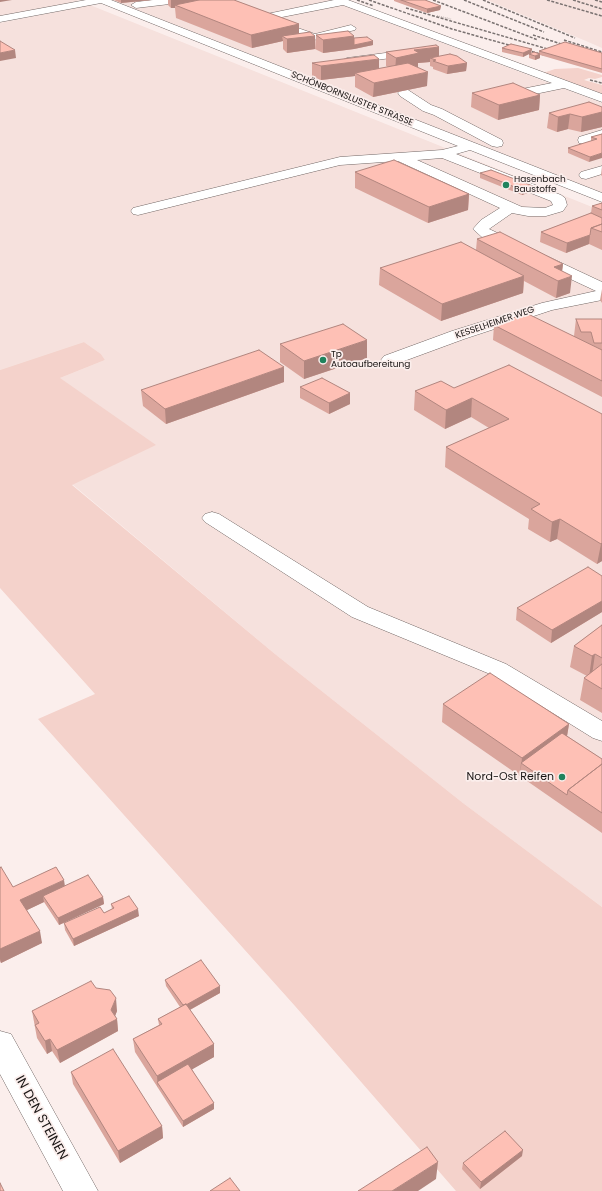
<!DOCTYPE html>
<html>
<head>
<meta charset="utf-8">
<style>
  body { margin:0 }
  canvas { display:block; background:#fbeeec }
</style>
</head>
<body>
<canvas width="602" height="1191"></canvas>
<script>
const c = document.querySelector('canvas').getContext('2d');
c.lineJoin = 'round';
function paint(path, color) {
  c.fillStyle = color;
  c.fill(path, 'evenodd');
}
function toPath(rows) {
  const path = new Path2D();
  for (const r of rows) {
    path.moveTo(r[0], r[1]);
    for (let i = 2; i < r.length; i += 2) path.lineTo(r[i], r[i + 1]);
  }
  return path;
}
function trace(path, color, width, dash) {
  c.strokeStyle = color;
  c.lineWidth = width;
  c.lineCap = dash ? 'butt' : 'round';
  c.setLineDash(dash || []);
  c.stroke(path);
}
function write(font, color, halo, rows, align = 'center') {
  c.font = font + ' Poppins,sans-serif';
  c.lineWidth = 3.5;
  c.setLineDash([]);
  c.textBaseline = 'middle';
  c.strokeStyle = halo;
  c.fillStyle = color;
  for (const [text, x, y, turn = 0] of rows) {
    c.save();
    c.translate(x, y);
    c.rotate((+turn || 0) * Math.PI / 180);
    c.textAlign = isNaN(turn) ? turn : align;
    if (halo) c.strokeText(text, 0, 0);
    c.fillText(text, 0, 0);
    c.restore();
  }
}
paint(toPath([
  [0,0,79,0,69,4,0,17],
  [112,0,329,0,602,103,602,193],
  [487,0,602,0,602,48,586,41],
  [90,5,602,211,602,907,463,803,275,654,72,484,60,378,105,360,101,354,84,342,0,370,0,23]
]), '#f6e1dd');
paint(toPath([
  [578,68,602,75,602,77,595,79,589,78,584,80,602,85,602,94,543,73,555,69],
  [84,342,101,354,105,360,60,378,156,445,72,485,275,654,463,803,602,907,602,1191,456,1191,295,1006,38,719,95,694,0,588,0,370]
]), '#f4d2cb');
const minor = toPath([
  [86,0,111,0,602,193,602,202,470,150,456,154,561,195,565,198,567,205,563,211,546,216,528,216,512,213,489,229,602,282,602,300,552,310,464,339,396,364,390,365,384,364,381,360,384,356,452,331,542,303,596,291,483,238,473,229,481,220,500,208,398,161,340,165,138,215,133,214,131,211,133,208,340,157,442,150,458,146,101,3,0,22,0,16,86,0],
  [442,158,551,201,553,205,545,208,522,207,417,160,442,158],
  [153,0,183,0,178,3,136,8,131,5,136,2,153,0],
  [334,0,348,0,602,94,602,102,564,88,501,101,497,100,495,97,497,94,552,83,343,5,272,19,315,34,351,25,356,28,355,30,314,40,267,24,266,22,267,20,262,21,257,18,262,15,334,0],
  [416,49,420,50,422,52,420,54,347,64,341,61,347,58,416,49],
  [404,89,408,90,431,105,442,109,502,140,503,143,502,146,497,147,492,146,434,115,423,111,400,96,398,93,400,90,404,89],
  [602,130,602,138,584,144,579,143,578,140,579,137,602,130],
  [602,166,602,174,586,179,581,178,579,175,581,172,602,166],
  [212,512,219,514,368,607,506,664,602,721,602,741,593,738,490,674,352,617,205,522,202,518,205,514,212,512],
  [0,1031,11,1034,98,1191,63,1191,0,1074,0,1031]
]);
trace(minor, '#736866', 1);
trace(toPath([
  [437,16,451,19]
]), '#958c8a', 1.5, [0.5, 1.5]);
paint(minor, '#fff');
trace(toPath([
  [357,0,374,6],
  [369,0,452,29,544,55],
  [433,0,538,40],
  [464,0,544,32],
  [483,0,575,38],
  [547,0,602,16],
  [573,0,602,9],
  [595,0,602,2],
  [406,8,558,52],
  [533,35,571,47],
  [564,40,602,52],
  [590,80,602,83]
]), '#7a7271', 1.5, [3, 1.5]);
paint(toPath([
  [114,0,151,0,121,3],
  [168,0,234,0,299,24,299,34,315,36,315,49,287,53,283,49,283,41,252,48,176,18,175,8,171,8,168,5],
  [394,0,425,0,441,6,440,10,427,13,394,1],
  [316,35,354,36,354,38,373,45,354,49,323,53,315,49],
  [439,47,439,56,467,63,466,71,447,74,433,69,433,67,430,66,430,62,418,63,418,67,417,67,427,86,373,97,355,87,355,76,321,80,312,77,312,63,379,59,379,69,388,67,386,66,386,52],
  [502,48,532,49,531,53,539,53,539,51,602,53,602,73,540,55,540,58,535,60,529,58,529,54,523,57,502,52],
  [472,93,540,95,539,110,498,120,471,107],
  [602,107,602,127,581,132,568,129,557,132,547,128,549,113],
  [602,134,589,162,568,153,568,148,591,141,591,137],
  [602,166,602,176,601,175],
  [355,172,469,194,468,210,428,223,355,188],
  [480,173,533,186,533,191,522,195,480,178],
  [602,203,602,250,589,244,566,253,540,242,541,232,591,213,592,206],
  [477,239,563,264,562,271,570,293,556,298,524,281,523,293,441,321,379,285,380,268,476,250],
  [602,289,602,303,600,300],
  [576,319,602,319,602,397,493,340,494,325,574,336],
  [280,344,367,358,304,379,280,362],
  [284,382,166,424,143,406,141,390],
  [300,387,350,393,350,404,329,414,300,398],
  [454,388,602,415,602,561,597,564,557,539,550,542,528,529,529,519,445,467,446,447,489,428,471,417,445,429,414,410,415,391],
  [602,576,602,612,551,643,516,620,517,608],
  [602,625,602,713,580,700,584,678,587,676,570,667,574,646],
  [443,704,569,724,567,736,602,759,602,833,442,722],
  [0,868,13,887,65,886,103,897,104,904,59,925,44,902,27,910,42,943,1,963,0,961],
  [111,904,139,916,74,946,65,930,64,923,104,913,112,909],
  [165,980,220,993,190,1010,214,1044,214,1057,192,1069,214,1109,183,1127,135,1052,133,1039,159,1025,158,1019,180,1007,166,986],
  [96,988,117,1011,115,1016,117,1019,118,1031,60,1063,52,1051,47,1054,37,1038,32,1011],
  [71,1072,162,1126,163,1138,120,1163,73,1084],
  [522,1156,480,1189,462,1169,463,1163]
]), '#daa59c');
paint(toPath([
  [0,0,12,0,0,2],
  [121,0,151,0,121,3],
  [171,0,233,0,175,5,175,8,171,8],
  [441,6,440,10,427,13,427,9],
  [299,24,299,37,315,36,315,49,287,53,287,39,282,36,283,41,252,48,251,35],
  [354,36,354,45,373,41,373,45,354,49,323,53,323,40],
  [439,47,439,60,430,58,430,62,418,63,418,67,395,72,396,58,414,50],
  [532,49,531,53,523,57,523,53],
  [15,50,16,58,0,61,0,53],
  [540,54,540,58,535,60,535,56],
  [379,59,379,73,355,73,355,76,321,80,321,66],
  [467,63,466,71,447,74,448,66],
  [428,72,427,86,373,97,374,83],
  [540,95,539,110,498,120,499,105],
  [602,112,602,127,581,132,582,117],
  [570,114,568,129,557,132,558,117],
  [602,153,602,158,589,162,590,157],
  [533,186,533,191,522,195,522,190],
  [469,194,468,210,428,223,429,207],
  [590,235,589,244,566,253,567,243],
  [563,264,561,280,572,276,570,293,556,298,558,281,554,267],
  [524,276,523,293,441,321,442,304],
  [367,340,367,358,304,379,304,361],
  [284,367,284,382,166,424,165,409],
  [350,393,350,404,329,414,329,403],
  [472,398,471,417,445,429,446,410],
  [560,519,557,539,550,542,552,522],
  [602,543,602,561,597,564,601,544],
  [602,601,602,612,551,643,552,630],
  [595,654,592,675,589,677,592,656],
  [569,724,566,742,521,763,520,776,522,758],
  [64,880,66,893,43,896,44,902,23,912,20,900],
  [103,897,104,904,59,925,58,918],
  [138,909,139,916,74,946,73,939],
  [40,931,42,943,1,963,0,959,0,949],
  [220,986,220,993,184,1013,184,1006],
  [116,998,117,1011,113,1021,117,1019,118,1031,60,1063,57,1050,111,1010],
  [50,1039,52,1051,47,1054,45,1041],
  [214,1044,214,1057,161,1087,157,1082,158,1088,157,1076],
  [214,1103,214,1109,183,1127,183,1121],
  [162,1126,163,1138,120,1163,118,1151],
  [523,1150,522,1156,480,1189,481,1182],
  [438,1162,436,1179,418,1191,392,1191]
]), '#b2867f');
const building = toPath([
  [199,0,234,0,299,24,251,35,175,5,199,0],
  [401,0,425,0,441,6,427,9,401,0],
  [348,31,354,36,323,40,316,35,348,31],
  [310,32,315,36,287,39,282,36,310,32],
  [367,37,373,41,354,45,354,38,367,37],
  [0,41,15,50,0,53,0,41],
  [565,42,602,53,602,69,539,51,565,42],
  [511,44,532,49,523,53,502,48,511,44],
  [436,45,439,47,414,50,419,53,396,58,386,52,436,45],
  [534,52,540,54,535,56,529,54,534,52],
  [450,54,457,56,467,63,448,66,433,61,436,60,430,58,450,54],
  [374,55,379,59,321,66,312,63,374,55],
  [408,63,428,72,374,83,355,73,408,63],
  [513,83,540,95,499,105,472,93,513,83],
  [589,102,602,107,602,112,582,117,570,114,558,117,549,113,589,102],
  [602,134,602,153,590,157,568,148,597,139,591,137,602,134],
  [394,160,469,194,429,207,355,172,394,160],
  [491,170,533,186,522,190,480,173,491,170],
  [602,203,602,210,592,206,602,203],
  [591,213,602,218,602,224,591,228,590,235,567,243,541,232,591,213],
  [602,224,602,232,591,228,602,224],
  [500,232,563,264,554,267,572,276,558,281,477,239,500,232],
  [461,242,524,276,442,304,380,268,461,242],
  [526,313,602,350,602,381,494,325,526,313],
  [576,319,602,319,602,343,594,343,591,332,581,332,576,319],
  [343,324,367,340,304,361,280,344,343,324],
  [259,350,284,367,165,409,141,390,259,350],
  [509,365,602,414,602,543,601,544,560,519,552,522,531,509,540,504,446,447,509,419,472,398,446,410,415,391,441,381,454,388,509,365],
  [322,378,350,393,329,403,300,387,322,378],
  [588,567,602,576,602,601,552,630,517,608,588,567],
  [602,625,602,658,595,654,592,656,574,646,602,625],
  [602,664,602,689,584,678,602,664],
  [490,673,569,724,522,758,443,704,490,673],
  [562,733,602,759,602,764,568,790,567,795,521,763,562,733],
  [602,764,602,813,568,790,602,764],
  [1,867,13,887,56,867,64,880,20,900,40,931,0,949,0,868,1,867],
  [88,875,103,897,58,918,43,896,88,875],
  [129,896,138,909,73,939,64,923,100,907,104,913,114,908,111,904,129,896],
  [201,960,220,986,186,1005,186,1004,183,1005,165,980,201,960],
  [91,981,96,988,110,990,116,998,111,1010,117,1019,57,1050,50,1039,45,1041,35,1025,39,1023,32,1011,91,981],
  [186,1004,214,1044,157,1076,133,1039,162,1024,158,1019,186,1004],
  [113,1049,162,1126,118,1151,71,1072,113,1049],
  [188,1064,214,1103,183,1121,157,1082,188,1064],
  [505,1131,523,1150,481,1182,463,1163,505,1131],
  [427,1147,438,1162,392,1191,358,1191,427,1147],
  [230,1178,240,1191,210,1191,230,1178],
  [0,1183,4,1191,0,1191,0,1183]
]);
paint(building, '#fec0b5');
trace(building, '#b2867f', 1);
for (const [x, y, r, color] of [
  [506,185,4,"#20835d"],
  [323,360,4,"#20835d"],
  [562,777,4,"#20835d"]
]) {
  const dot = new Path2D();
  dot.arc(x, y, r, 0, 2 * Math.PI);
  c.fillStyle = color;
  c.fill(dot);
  trace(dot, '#fbeeec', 1.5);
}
write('9px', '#181413', '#fbeeec', [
  ["SCHÖNBORNSLUSTER STRASSE",352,99,22],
  ["KESSELHEIMER WEG",495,323,-19]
]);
write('9px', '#181413', '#fbeeec', [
  ["Hasenbach",514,180],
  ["Baustoffe",514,190],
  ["Tp",331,355],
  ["Autoaufbereitung",331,365]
], 'left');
write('11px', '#181413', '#fbeeec', [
  ["Nord-Ost Reifen",554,777]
], 'right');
write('13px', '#181413', '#fbeeec', [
  ["IN DEN STEINEN",41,1118,61]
]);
</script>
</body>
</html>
